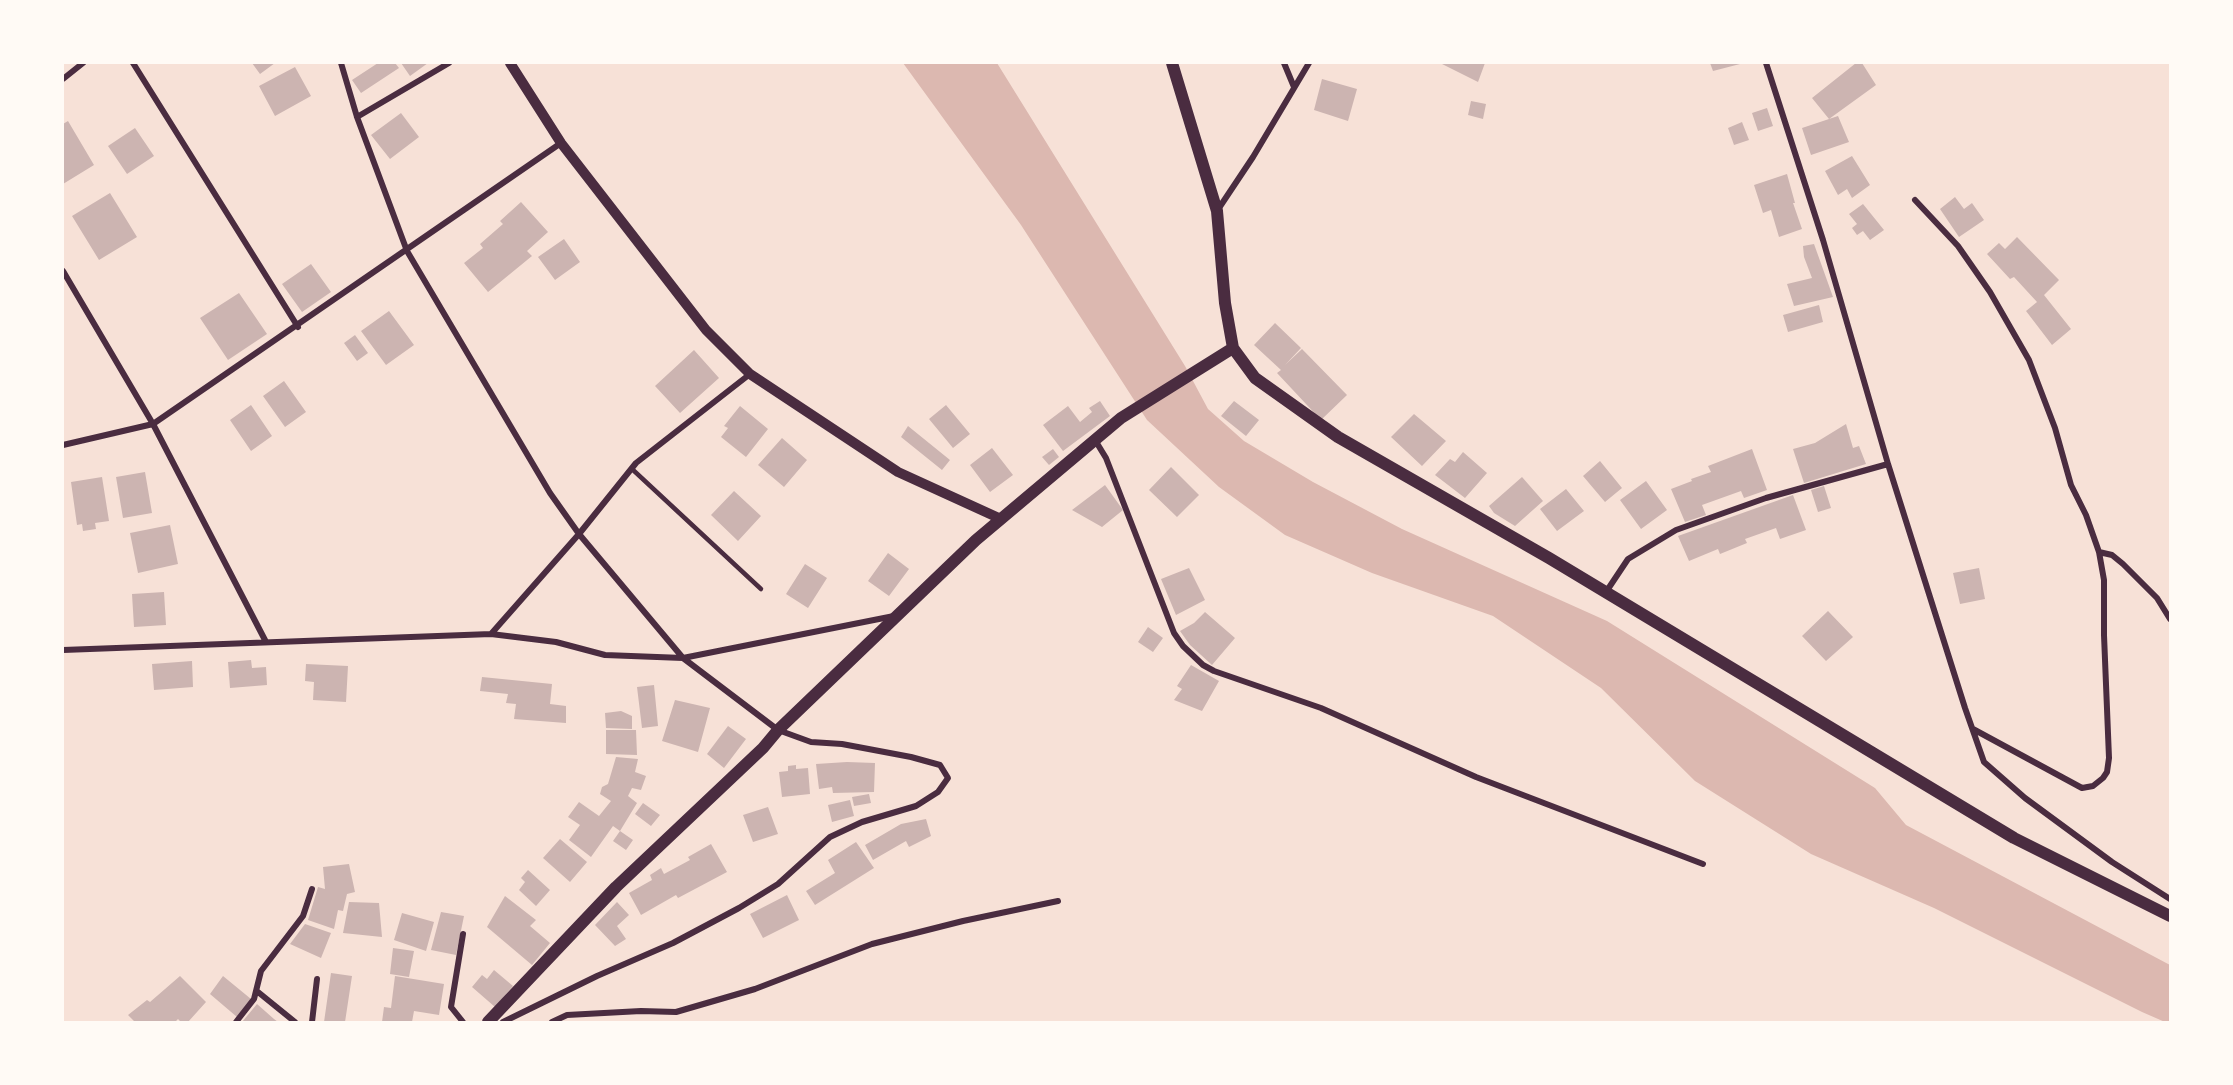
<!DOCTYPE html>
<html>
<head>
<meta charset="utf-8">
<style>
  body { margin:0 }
  #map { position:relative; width:2233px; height:1085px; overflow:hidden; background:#f7e1d7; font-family:"Archivo Narrow",sans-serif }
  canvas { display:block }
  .frame { position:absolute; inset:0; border:64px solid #fffaf5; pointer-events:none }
</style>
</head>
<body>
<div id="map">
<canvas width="2233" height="1085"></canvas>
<div class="frame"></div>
</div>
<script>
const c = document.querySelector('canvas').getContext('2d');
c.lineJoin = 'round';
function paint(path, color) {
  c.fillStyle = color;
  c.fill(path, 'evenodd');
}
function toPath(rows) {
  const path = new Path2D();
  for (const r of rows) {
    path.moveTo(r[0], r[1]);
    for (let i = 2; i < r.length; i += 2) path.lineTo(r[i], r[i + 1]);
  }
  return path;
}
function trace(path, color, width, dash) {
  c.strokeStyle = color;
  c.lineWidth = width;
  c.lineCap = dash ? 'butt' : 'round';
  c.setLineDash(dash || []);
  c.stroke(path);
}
paint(toPath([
  [903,63,997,63,1185,366,1208,409,1244,441,1313,482,1402,529,1607,621,1875,788,1906,825,2170,965,2170,1022,2165,1022,2142,1012,1934,908,1811,854,1695,781,1601,688,1493,616,1372,573,1285,535,1219,487,1147,420,1021,225]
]), '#dcb8b0');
paint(toPath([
  [252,63,275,63,260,74],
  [378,63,395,63,399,68,361,93,352,80],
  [401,63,428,63,410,76],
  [1440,63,1485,63,1478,82],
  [1710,63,1740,63,1740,64,1713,71],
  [1856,63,1862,63,1876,85,1829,119,1812,98],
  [295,67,311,96,275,116,259,86],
  [1322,79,1357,89,1348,121,1314,110],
  [1471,101,1486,104,1483,119,1468,115],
  [1767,108,1773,126,1758,131,1752,113],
  [401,113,419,137,390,159,371,135],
  [1838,116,1849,142,1811,155,1802,128],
  [68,121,94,165,63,184,63,124],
  [1742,122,1749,140,1734,145,1728,128],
  [135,128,154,156,127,174,108,146],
  [1852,156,1870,185,1852,198,1847,189,1838,195,1825,171],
  [1787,174,1795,203,1793,203,1802,229,1779,237,1771,210,1763,213,1754,185],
  [110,193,137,237,99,260,72,216],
  [1955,197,1964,209,1972,203,1984,220,1959,237,1940,209],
  [521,202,548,232,527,251,532,256,488,292,464,263,483,248,480,244,503,224,500,221],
  [1863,204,1884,230,1870,240,1863,231,1857,235,1852,228,1857,224,1849,214],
  [2017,237,2059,280,2044,295,2071,329,2052,345,2026,311,2037,302,2014,277,2010,279,1987,254,1999,243,2005,249],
  [564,239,580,262,555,280,538,257],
  [1814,244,1833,297,1794,306,1787,284,1812,278,1804,257,1803,246],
  [311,264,331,292,302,312,282,284],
  [239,293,267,334,228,360,200,318],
  [1819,305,1823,322,1788,332,1783,315],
  [389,311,414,345,386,365,361,331],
  [1275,323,1301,348,1285,365,1302,349,1347,395,1321,420,1277,373,1281,370,1254,345],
  [355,335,368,353,357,361,344,343],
  [694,350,719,378,680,413,655,386],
  [284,381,306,412,285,427,263,396],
  [1100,401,1110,416,1063,451,1043,425,1068,406,1080,422,1092,412,1089,408],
  [1234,401,1259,420,1246,436,1221,416],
  [251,405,272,436,251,451,230,420],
  [946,405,970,434,953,448,929,419],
  [740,406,768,429,746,457,721,437,728,428,724,426],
  [1414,414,1446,441,1422,466,1391,437],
  [1846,424,1853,448,1859,446,1866,464,1804,483,1793,449,1815,443],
  [908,426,950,460,942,470,901,437],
  [782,438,807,460,784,487,758,465],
  [992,448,1013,475,990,492,970,465],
  [1053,449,1059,457,1049,465,1042,457],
  [1752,449,1767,490,1744,498,1741,491,1702,505,1706,515,1685,522,1671,489,1692,481,1691,479,1711,472,1708,466],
  [1463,452,1487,473,1465,498,1435,475,1450,459,1455,462],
  [1600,461,1622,488,1605,502,1583,476],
  [1171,467,1199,495,1177,517,1149,490],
  [145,472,152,513,123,518,116,477],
  [102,477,109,521,95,523,96,529,83,531,82,524,77,525,71,482],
  [1522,477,1543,501,1515,526,1494,513,1489,506],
  [1646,481,1667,510,1641,529,1620,500],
  [1105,485,1123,510,1102,527,1072,510],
  [1824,486,1831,508,1818,512,1811,490],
  [1566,489,1584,511,1557,531,1540,509],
  [734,491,761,516,738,541,711,515],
  [1793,495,1806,530,1780,539,1776,528,1745,539,1747,543,1720,554,1718,549,1689,561,1678,536],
  [170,525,178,564,138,573,130,533],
  [888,553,909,569,889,596,868,581],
  [805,564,827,578,808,608,786,594],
  [1189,568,1205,600,1176,615,1161,579],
  [1979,568,1985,599,1960,604,1953,573],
  [164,592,166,625,134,627,132,594],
  [1828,611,1853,637,1826,661,1802,636],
  [1205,612,1235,638,1212,665,1190,645,1180,631,1194,623],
  [1148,627,1163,638,1153,652,1138,642],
  [251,660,252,668,266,667,267,685,230,688,228,662],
  [192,661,193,687,154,690,152,664],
  [306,664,348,666,346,702,313,700,314,682,305,681],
  [1191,665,1219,681,1202,711,1174,700,1182,689,1177,686],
  [482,677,552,684,550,704,566,706,566,723,514,719,516,704,506,703,508,694,480,691],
  [654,685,658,726,642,728,637,687],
  [675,700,710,708,698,752,662,741],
  [621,711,632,716,632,729,606,728,605,713],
  [728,726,746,739,724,768,707,754],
  [606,730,636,730,637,755,606,754],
  [616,757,638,759,635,772,646,776,641,790,632,788,628,796,637,803,620,831,633,840,626,850,613,841,620,831,613,826,591,857,569,840,580,825,568,817,579,802,599,816,611,801,600,794,602,787,608,784],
  [847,762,875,763,874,792,833,793,832,787,819,789,816,764],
  [796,765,796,769,808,768,810,794,782,797,779,772,788,771,788,766],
  [869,794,871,803,854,806,852,797],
  [850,800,854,816,832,822,828,805],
  [643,803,660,815,651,826,635,814],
  [768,807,778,834,753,842,743,815],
  [926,819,931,836,909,847,906,841,873,860,865,845,901,824],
  [560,839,587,862,570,882,543,858],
  [856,842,874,868,815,905,806,891,835,873,828,860],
  [711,844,727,872,678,898,676,895,641,915,629,893,652,880,650,875,661,868,664,874,690,860,688,857],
  [349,864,355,892,347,894,343,911,338,910,334,929,308,920,318,887,325,889,323,867],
  [528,870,550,890,536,906,519,890,525,882,521,878],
  [787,895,799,920,763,938,750,914],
  [505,896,536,920,530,926,550,943,532,965,487,927],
  [349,902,379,903,382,937,343,933],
  [617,902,629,915,617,926,626,939,615,946,595,925],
  [441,912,464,916,456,955,431,950],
  [402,913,434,922,426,951,394,940],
  [305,924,331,933,321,958,290,944],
  [393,948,414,951,409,977,390,974],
  [494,970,513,986,495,1007,472,987,482,975,487,979],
  [331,973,352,976,345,1022,324,1022],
  [180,976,206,1002,188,1022,181,1022,178,1019,175,1022,135,1022,128,1015,147,1000,150,1002],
  [223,976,251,999,237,1017,210,994],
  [395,976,444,984,439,1015,414,1011,412,1022,382,1022,384,1007,391,1008],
  [257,1004,274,1019,278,1022,242,1022]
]), '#ccb4b1');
trace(toPath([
  [632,469,761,589]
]), '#4a2c40', 4.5);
trace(toPath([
  [133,63,298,327],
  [341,63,357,117,407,251,550,493,579,534,683,658,894,616],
  [1284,63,1294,87],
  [1766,63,1823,240,1888,464,1965,708,1984,762,2025,798,2112,862,2170,899],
  [63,79,83,63],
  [357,117,449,63],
  [1915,200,1958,246,1990,292,2029,360,2055,428,2071,485,2086,515,2099,552,2104,580,2104,635,2109,758,2107,772,2103,778,2093,786,2082,788,1973,729],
  [1217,211,1253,157,1309,63],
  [63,271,153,424,266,642],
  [1095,440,1106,458,1113,476,1174,633,1183,646,1203,665,1214,671,1321,708,1476,777,1703,864],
  [63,445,153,424,561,143],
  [2099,552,2112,555,2123,564,2157,598,2170,619],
  [1606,592,1628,559,1676,530,1766,498,1888,464],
  [491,634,579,534,636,463,750,374],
  [63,650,491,634,556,642,605,655,683,658,778,730,811,742,842,744,911,757,940,765,948,778,938,792,916,806,862,822,830,837,778,884,739,908,673,943,597,976,503,1022],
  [463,934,451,1007,463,1022],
  [258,992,295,1022],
  [236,1022,254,999,261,971,303,916,312,889],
  [312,1022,317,979],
  [552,1022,567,1015,641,1011,676,1012,755,989,872,944,963,921,1058,901]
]), '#4a2c40', 6);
trace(toPath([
  [510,63,561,143,706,330,750,374,898,472,1001,519]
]), '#4a2c40', 10);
trace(toPath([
  [1172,63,1217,211,1225,303,1233,348,1255,378,1338,437,1549,558,2014,838,2170,916],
  [488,1022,616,887,763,748,778,730,976,540,1121,418,1233,348]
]), '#4a2c40', 12);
</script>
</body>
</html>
